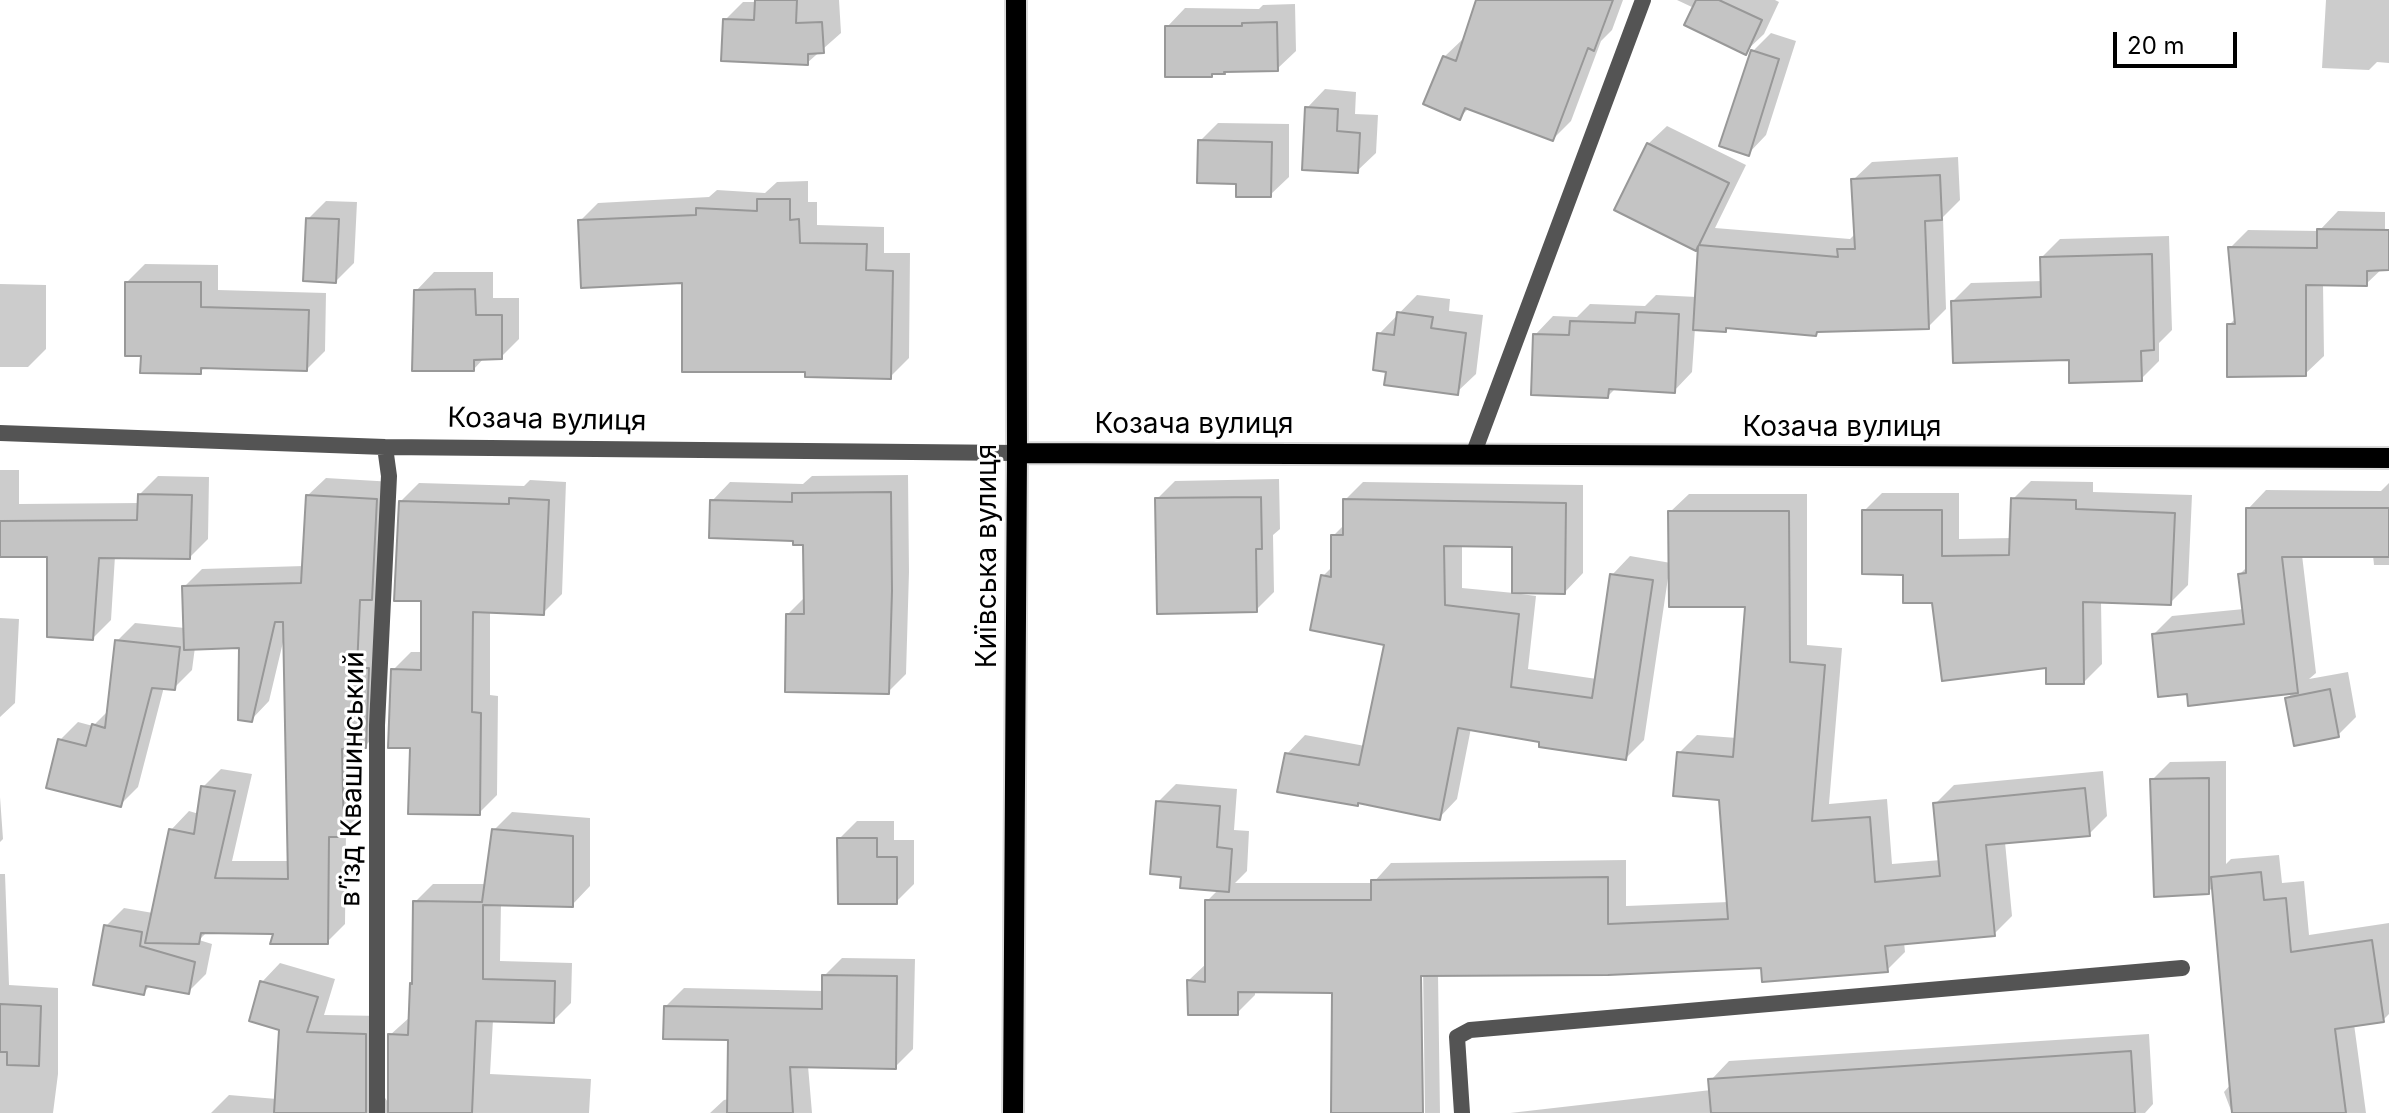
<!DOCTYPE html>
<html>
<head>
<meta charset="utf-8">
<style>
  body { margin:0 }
  #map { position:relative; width:2389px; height:1113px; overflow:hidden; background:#fff; font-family:Inter,sans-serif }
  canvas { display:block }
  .scale { position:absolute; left:2113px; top:32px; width:124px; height:36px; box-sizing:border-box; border:4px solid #000; border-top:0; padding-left:10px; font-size:24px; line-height:28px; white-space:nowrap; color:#000; -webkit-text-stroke:6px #fff; paint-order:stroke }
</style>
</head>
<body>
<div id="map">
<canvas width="2389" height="1113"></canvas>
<div class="scale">20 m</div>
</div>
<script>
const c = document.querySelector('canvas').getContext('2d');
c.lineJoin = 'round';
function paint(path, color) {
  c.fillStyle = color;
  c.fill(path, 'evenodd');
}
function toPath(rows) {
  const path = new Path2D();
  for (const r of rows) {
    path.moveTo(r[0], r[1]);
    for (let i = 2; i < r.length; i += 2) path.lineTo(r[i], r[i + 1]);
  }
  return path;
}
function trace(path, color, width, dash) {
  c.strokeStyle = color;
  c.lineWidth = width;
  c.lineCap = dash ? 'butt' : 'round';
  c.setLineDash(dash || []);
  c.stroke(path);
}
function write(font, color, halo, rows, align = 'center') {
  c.font = font + ' Inter,sans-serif';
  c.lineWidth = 6;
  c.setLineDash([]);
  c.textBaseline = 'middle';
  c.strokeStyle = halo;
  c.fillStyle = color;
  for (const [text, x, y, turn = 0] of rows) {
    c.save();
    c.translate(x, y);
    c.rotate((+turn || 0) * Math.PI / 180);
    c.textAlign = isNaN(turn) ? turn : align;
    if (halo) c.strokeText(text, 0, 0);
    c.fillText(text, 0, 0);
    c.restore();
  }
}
paint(toPath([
  [757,0,839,0,841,33,807,63,725,20,743,2,757,2],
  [1478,0,1623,0,1612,30,1601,41,1571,121,1553,139,1469,108,1460,117,1444,57,1463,39,1465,40],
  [1677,0,1775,0,1779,2,1764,34,1745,52,1694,8],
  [2326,0,2389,0,2389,63,2377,62,2369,70,2322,68],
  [1295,4,1296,51,1277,69,1167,27,1185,8,1259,9,1263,5],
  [1771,33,1796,41,1766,135,1748,154,1753,51],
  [1325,89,1356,92,1355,114,1378,115,1376,153,1357,171,1307,108],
  [1218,123,1289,124,1289,177,1270,195,1239,182,1200,141],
  [1667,126,1746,165,1715,228,1850,239,1856,233,1853,180,1872,162,1958,157,1960,200,1943,217,1946,309,1928,327,1820,330,1816,334,1729,326,1725,330,1695,328,1692,372,1674,391,1616,388,1608,396,1535,335,1553,316,1577,317,1590,304,1645,306,1656,295,1697,297,1700,243,1695,248,1648,144],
  [808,181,808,202,817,202,817,225,884,227,884,253,910,253,909,358,890,377,807,370,684,281,580,221,598,203,709,197,717,190,765,193,777,182],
  [326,201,357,202,354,263,336,281,308,219],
  [2338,211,2385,212,2385,266,2366,284,2323,283,2324,356,2305,374,2229,325,2237,317,2230,248,2248,230,2319,231],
  [2169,236,2172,330,2159,343,2159,361,2141,379,2071,358,1953,301,1971,283,2043,281,2042,257,2060,239],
  [145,264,218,265,218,290,326,293,325,351,307,369,205,367,200,372,143,354,127,282],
  [434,272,493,272,493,298,519,298,519,339,501,357,485,357,474,369,416,291],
  [0,284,46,285,46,349,28,367,0,367],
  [1417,295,1450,299,1449,311,1483,315,1476,374,1457,392,1388,370,1379,334],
  [0,470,19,470,19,504,140,503,140,494,158,476,209,477,208,539,190,557,115,556,111,620,93,638,49,555,0,555],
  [908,475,909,572,906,674,888,692,788,614,806,596,805,543,712,501,730,482,803,484,812,476],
  [326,478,394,482,383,728,365,746,360,747,361,817,346,831,345,924,327,942,276,932,208,931,199,940,212,944,206,974,188,992,151,985,143,993,106,926,124,908,153,913,171,830,189,811,199,814,203,787,221,769,252,774,232,861,290,861,284,638,269,701,251,720,241,646,195,647,192,670,174,688,164,687,138,787,120,805,60,740,78,722,93,726,110,709,117,641,135,623,185,628,184,587,202,569,304,566,307,496],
  [1279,479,1280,529,1273,535,1274,592,1256,610,1157,499,1175,481],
  [530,480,566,482,562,594,543,613,490,610,490,695,498,696,497,795,479,813,412,746,393,670,411,652,423,652,423,599,401,501,419,483,524,486],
  [2031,481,2093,482,2093,492,2192,495,2188,585,2170,603,2101,601,2102,664,2084,682,2048,666,1934,601,1905,573,1864,511,1882,493,1959,493,1959,539,2012,538,2013,499],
  [1363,482,1583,485,1583,573,1565,592,1521,591,1521,594,1536,596,1528,669,1597,679,1612,575,1630,556,1671,563,1670,512,1689,494,1807,494,1807,645,1842,648,1829,804,1887,799,1892,864,1941,860,1935,804,1954,785,2103,771,2107,816,2089,834,2005,842,2012,916,1994,934,1904,942,1905,952,1887,970,1763,966,1438,974,1440,1113,1425,1113,1423,966,1419,966,1421,1113,1333,1113,1334,991,1255,990,1255,995,1237,1013,1189,980,1207,963,1207,901,1219,889,1183,875,1158,802,1176,784,1237,789,1234,830,1249,831,1247,871,1235,883,1373,883,1391,863,1626,860,1626,906,1729,902,1721,798,1679,753,1697,735,1737,738,1748,605,1668,578,1644,740,1626,758,1471,728,1457,799,1439,818,1287,754,1305,735,1365,746,1386,643,1323,576,1333,566,1333,536,1345,524,1345,500],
  [1462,544,1514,545,1514,593,1462,588],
  [2389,483,2389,565,2374,565,2373,555,2302,555,2316,673,2309,679,2348,672,2356,717,2338,735,2287,698,2294,692,2189,692,2154,634,2172,616,2244,609,2240,574,2248,566,2248,509,2266,490,2381,491],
  [0,618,19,619,15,703,0,717],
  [2226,761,2226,864,2231,859,2279,855,2282,883,2304,881,2309,935,2389,923,2389,1014,2383,1020,2354,1024,2366,1113,2232,1113,2224,1092,2231,1084,2214,886,2208,892,2152,780,2170,762],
  [0,797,3,839,0,842],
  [512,812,590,818,590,886,572,905,501,903,500,961,572,963,571,1003,553,1021,493,1020,490,1074,591,1079,589,1113,211,1113,229,1095,277,1099,281,1028,262,982,280,963,335,979,324,1015,383,1016,383,1095,390,1105,390,1035,410,1017,414,982,415,902,433,884,487,884,494,830],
  [857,821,894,821,894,840,914,840,914,884,896,902,839,839],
  [0,874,5,874,9,985,58,988,58,1074,53,1113,0,1113],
  [842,958,915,959,913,1049,895,1067,808,1066,812,1113,710,1113,724,1100,729,1099,730,1038,666,1006,684,988,824,991,824,976],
  [2149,1034,2153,1104,2145,1113,1510,1113,1711,1090,1711,1080,1729,1061]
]), '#0003');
const building = toPath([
  [755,0,797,0,796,23,822,22,824,53,808,54,808,65,721,61,723,19,754,20,755,0],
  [1476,0,1613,0,1594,51,1588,48,1553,141,1465,108,1460,120,1423,104,1443,56,1456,61,1476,0],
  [1696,0,1719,0,1762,20,1746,55,1684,25,1696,0],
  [1277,22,1278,71,1224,72,1225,74,1212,74,1212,77,1165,77,1165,26,1242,26,1242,23,1277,22],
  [1751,50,1779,59,1749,156,1719,146,1751,50],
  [1305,107,1338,109,1337,131,1360,133,1358,173,1302,170,1305,107],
  [1198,140,1272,142,1271,197,1236,197,1236,184,1197,183,1198,140],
  [1647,143,1729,183,1699,245,1838,257,1837,249,1855,249,1851,179,1940,175,1942,220,1925,221,1929,329,1817,332,1816,336,1726,328,1726,332,1693,330,1698,246,1696,251,1614,210,1647,143],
  [757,199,790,199,790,220,799,219,800,243,867,244,866,270,893,271,891,379,805,377,805,372,682,372,682,283,581,288,578,220,696,215,696,208,757,211,757,199],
  [306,218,339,219,336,283,303,281,306,218],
  [2317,229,2389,230,2389,270,2367,271,2367,286,2306,285,2306,376,2227,377,2227,324,2235,324,2228,247,2317,248,2317,229],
  [2152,254,2154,350,2141,351,2142,381,2069,383,2069,360,1953,363,1951,301,2041,297,2040,257,2152,254],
  [125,282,201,282,201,307,309,310,307,371,201,368,201,374,140,373,141,356,125,356,125,282],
  [475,289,476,315,502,315,502,359,474,360,474,371,412,371,414,290,475,289],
  [1397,312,1433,317,1431,328,1466,333,1458,395,1384,385,1386,372,1373,370,1377,333,1394,335,1397,312],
  [1636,312,1679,314,1675,393,1609,389,1608,398,1531,395,1533,334,1569,335,1570,321,1635,323,1636,312],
  [891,492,892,591,889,694,785,692,786,614,804,614,803,545,793,545,793,541,709,538,710,500,792,502,792,493,891,492],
  [138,494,192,495,190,559,99,558,93,640,47,637,47,557,0,557,0,521,137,520,138,494],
  [306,495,377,499,372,600,360,600,357,668,369,668,366,748,342,749,344,837,329,837,328,944,270,944,273,934,201,933,199,944,145,943,169,829,194,834,201,786,235,791,215,878,288,879,283,622,275,622,252,722,238,720,239,648,184,650,182,586,301,583,306,495],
  [1261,497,1262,549,1256,549,1257,612,1157,614,1155,498,1261,497],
  [509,498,549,500,544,615,473,612,472,712,481,713,480,815,408,814,410,748,388,748,391,669,421,670,421,601,394,601,399,501,509,504,509,498],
  [2011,498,2076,500,2076,509,2175,513,2171,605,2083,602,2084,684,2046,684,2046,668,1942,681,1932,603,1903,603,1903,575,1862,574,1862,510,1942,510,1942,556,2009,555,2011,498],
  [1343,499,1566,503,1565,594,1512,593,1512,547,1444,546,1445,605,1519,614,1511,687,1592,698,1610,574,1653,580,1626,760,1539,747,1539,742,1458,728,1440,820,1358,803,1358,806,1277,792,1285,753,1359,765,1384,645,1310,630,1321,575,1331,577,1331,535,1343,535,1343,499],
  [2246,508,2389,508,2389,557,2282,557,2298,693,2188,706,2187,694,2158,697,2152,634,2244,624,2238,574,2246,573,2246,508],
  [1668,511,1789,511,1790,662,1825,665,1812,821,1870,817,1875,882,1940,876,1933,803,2085,788,2090,836,1986,845,1995,936,1885,946,1888,972,1762,982,1761,968,1608,975,1421,976,1423,1113,1331,1113,1332,993,1238,992,1238,1015,1188,1015,1187,980,1205,982,1205,900,1371,900,1371,880,1608,877,1608,924,1728,919,1719,800,1673,796,1677,752,1733,757,1745,607,1669,607,1668,511],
  [115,640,180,647,175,690,152,688,121,807,46,788,58,739,86,746,92,724,105,728,115,640],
  [2330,689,2339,737,2294,746,2285,698,2330,689],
  [2209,778,2209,894,2154,897,2150,779,2209,778],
  [1156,801,1220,806,1217,847,1232,849,1229,892,1180,888,1181,877,1150,874,1156,801],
  [492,829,573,836,573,907,483,905,483,979,555,981,554,1023,476,1021,472,1113,388,1113,388,1034,408,1035,410,983,412,984,413,901,482,902,492,829],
  [837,838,877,838,877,857,897,857,897,904,838,904,837,838],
  [2261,872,2264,900,2286,898,2291,952,2372,940,2384,1022,2335,1029,2346,1113,2232,1113,2211,877,2261,872],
  [104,925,142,932,140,946,195,962,189,994,146,986,144,995,93,985,104,925],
  [822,975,897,976,896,1069,790,1067,793,1113,727,1113,728,1040,663,1039,664,1006,822,1009,822,975],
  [260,981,318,997,307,1032,366,1034,366,1113,274,1113,279,1030,249,1021,260,981],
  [0,1004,41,1006,39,1066,7,1065,7,1052,0,1052,0,1004],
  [2131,1051,2135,1113,1711,1113,1708,1079,2131,1051]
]);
paint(building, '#c4c4c4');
trace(building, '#989898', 2);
const primary = toPath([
  [1017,453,2389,458],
  [1013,1113,1017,453,1016,0]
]);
trace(primary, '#dbdbdb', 24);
trace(toPath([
  [1462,1113,1457,1037,1470,1030,2182,968]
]), '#545454', 16);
trace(toPath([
  [0,433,385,447,1017,453],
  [1473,455,1643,0],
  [377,1113,377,725,389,476,385,447]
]), '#545454', 16);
trace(primary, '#000', 20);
write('28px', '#000', '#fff', [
  ["Козача вулиця",547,420,1],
  ["Козача вулиця",1194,425],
  ["Козача вулиця",1842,428],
  ["Київська вулиця",988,556,-90],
  ["в’їзд Квашинський",353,779,-89]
]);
</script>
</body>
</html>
